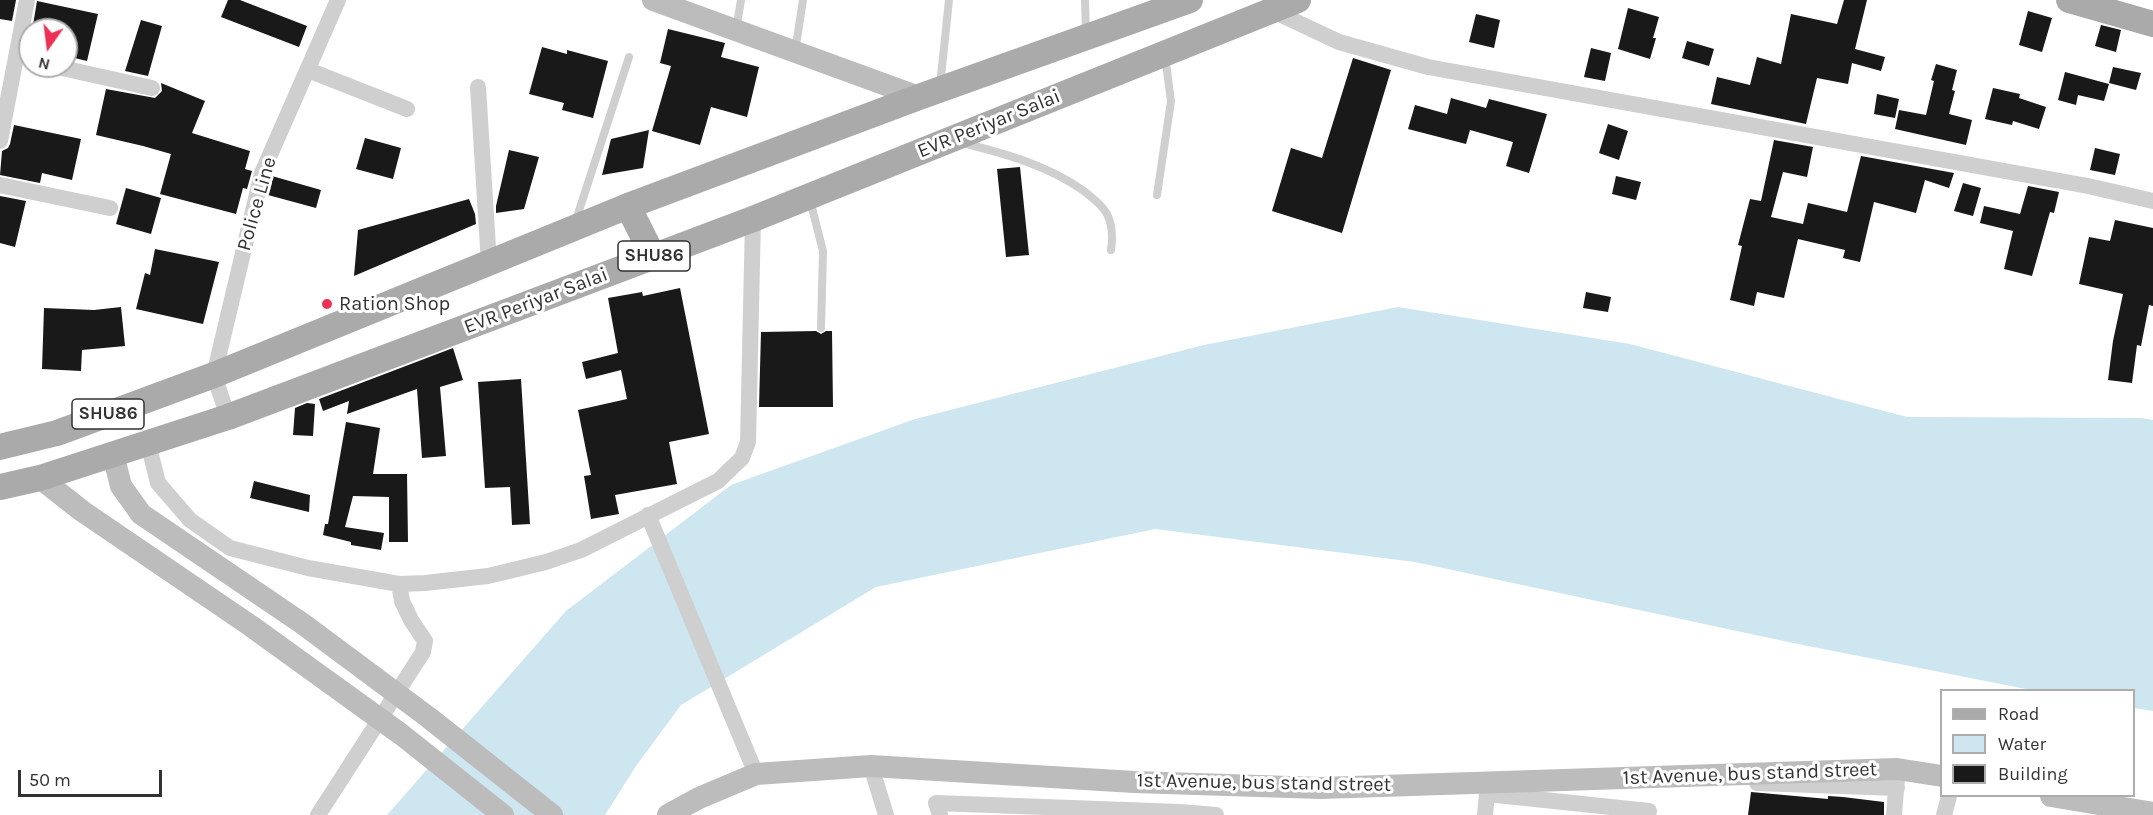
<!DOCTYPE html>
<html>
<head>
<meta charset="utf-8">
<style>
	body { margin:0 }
	#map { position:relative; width:2153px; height:815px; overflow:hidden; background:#fff; font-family:Karla,sans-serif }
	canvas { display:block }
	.legend { position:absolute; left:1940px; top:689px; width:195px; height:108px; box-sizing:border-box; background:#fff; border:2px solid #adadad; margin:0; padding:8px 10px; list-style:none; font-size:18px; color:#323232 }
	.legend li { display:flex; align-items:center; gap:12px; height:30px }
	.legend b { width:30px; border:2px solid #adadad }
	.north { position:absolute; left:18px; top:18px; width:60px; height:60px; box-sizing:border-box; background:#fff; border:2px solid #adadad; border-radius:50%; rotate:194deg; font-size:16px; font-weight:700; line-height:24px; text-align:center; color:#323232 }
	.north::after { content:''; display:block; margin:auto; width:21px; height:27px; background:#ec3155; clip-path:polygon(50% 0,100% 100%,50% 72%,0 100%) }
	.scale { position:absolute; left:18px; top:770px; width:144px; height:27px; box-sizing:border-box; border:3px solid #323232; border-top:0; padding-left:8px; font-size:18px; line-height:21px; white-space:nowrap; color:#323232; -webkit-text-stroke:4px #fff; paint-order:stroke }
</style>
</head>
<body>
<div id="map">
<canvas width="2153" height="815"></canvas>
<ul class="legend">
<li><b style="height:8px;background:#aaa"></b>Road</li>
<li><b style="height:16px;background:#cde6ef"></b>Water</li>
<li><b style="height:16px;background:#191919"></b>Building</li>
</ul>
<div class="north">N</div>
<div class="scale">50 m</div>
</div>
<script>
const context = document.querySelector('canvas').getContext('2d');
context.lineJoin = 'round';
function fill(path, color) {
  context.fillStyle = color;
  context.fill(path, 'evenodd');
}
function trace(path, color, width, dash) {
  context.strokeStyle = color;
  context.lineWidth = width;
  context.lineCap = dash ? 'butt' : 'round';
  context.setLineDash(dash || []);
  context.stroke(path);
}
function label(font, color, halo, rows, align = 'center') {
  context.font = font + ' Karla,sans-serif';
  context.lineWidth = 6;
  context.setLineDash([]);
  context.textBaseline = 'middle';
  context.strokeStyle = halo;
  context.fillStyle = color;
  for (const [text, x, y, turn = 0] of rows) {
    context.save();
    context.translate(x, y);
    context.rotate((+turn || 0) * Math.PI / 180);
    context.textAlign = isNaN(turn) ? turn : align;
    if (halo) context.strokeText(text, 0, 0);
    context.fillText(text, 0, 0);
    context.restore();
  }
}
fill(new Path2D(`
	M1398,307L1630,344L1907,417L2142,418L2153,420V711L2134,708V690H2031L1793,643L1415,562L1155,529L876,587L681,705L636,766L605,815H387L566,611L731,485L915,419L1204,345Z`), '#cde6ef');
fill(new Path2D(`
	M0,0H16L12,21L0,19Z
	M228,0H240L307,26L299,47L221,17Z
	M1844,0H1867L1855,49L1885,57L1881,71L1852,63L1848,84L1817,78L1806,124L1711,104L1717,77L1750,85L1757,57L1781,64L1791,14L1837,24Z
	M37,1L98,14L87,61L66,56V30H55L33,25Z
	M1628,8L1659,17L1653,38H1656L1650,59L1618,49Z
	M2028,11L2052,18L2042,52L2019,45Z
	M1476,14L1500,20L1494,48L1469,42Z
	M141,20L162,26L148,76L125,71Z
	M2101,25L2121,30L2116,52L2095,46Z
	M668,29L725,43L721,57L759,67L747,117L711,107L700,145L652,131L671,66L660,63Z
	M1687,41L1714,49L1709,66L1682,58Z
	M542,47L567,54V50L608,61L593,118L562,110L564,103L529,94Z
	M1591,48L1611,53L1605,81L1584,77Z
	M1353,58L1391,70L1342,233L1272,211L1291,148L1322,158Z
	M1936,64L1957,70L1952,90L1955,91L1949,114L1972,120L1966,145L1895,129L1899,110L1926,115L1934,81L1931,80Z
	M2113,67L2141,73L2136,90L2109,83Z
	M2065,72L2109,84L2104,101L2078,95L2076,105L2058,100Z
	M161,83L205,101L192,133L250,151L245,169L252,171L247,189L243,188L236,214L160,194L171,154L143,146L96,135L106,89L155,98L162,91Z
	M1993,88L2020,94L2019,98L2046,107L2039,129L2013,121L2012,125L1985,119Z
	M1877,94L1899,99L1895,118L1874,114Z
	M1451,98L1486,108L1489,99L1547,114L1529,173L1506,166L1513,142L1470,130L1466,144L1408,129L1415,105L1447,114Z
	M1608,124L1628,131L1619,160L1599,153Z
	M14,125L81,139L72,180L42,173L40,183L0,175L2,151L8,148L10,144Z
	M649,130L643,168L602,175L611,139Z
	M365,138L401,148L393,179L356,169Z
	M1774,140L1813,147L1807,177L1783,172L1771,217L1803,224L1808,203L1847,212L1861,156L1954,173L1949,188L1925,180L1916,213L1874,202L1860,262L1843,258L1845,250L1798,239L1784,298L1757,292L1754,306L1730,300L1742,246L1738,245L1750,199L1761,201Z
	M2095,148L2120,154L2115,175L2090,170Z
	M509,150L539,157L524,209L496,213V206Z
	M1020,167L1029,255L1006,257L997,169Z
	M272,176L321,190L316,208L268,195Z
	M1616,176L1641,182L1636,200L1612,194Z
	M1963,183L1981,188L1973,216L1954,211Z
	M2028,186L2059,192L2054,213L2050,212L2032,276L2004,269L2013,231L1980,223L1984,206L2020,214Z
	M126,188L161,198L151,234L116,224Z
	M0,196L26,201L15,247L0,243Z
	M469,199L475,214L476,224L354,276L358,230Z
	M2115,220L2153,228V306L2149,305L2141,346L2137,345L2132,383L2108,380L2113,341L2123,294L2079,284L2089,237L2110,241Z
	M155,249L219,262L203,324L136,309L145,273L150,275Z
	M680,288L709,434L669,442L677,484L615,495L619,514L591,519L584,476L591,475L578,410L627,399L621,370L586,379L582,362L618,353L608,298L642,292L643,296Z
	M1586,292L1611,297L1608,312L1583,308Z
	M121,307L125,346L82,350L81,371L42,369L44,308L94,310Z
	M816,331L821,334L826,331H832L833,407H759L761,332Z
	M453,348L463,380L440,387L446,456L422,458L417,389L347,414L349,401L323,411L319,399Z
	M521,379L530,524L512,525L510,487L485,488L478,382Z
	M307,403L315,404L313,436L293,435L295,408Z
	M346,422L380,428L373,474H407L408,542H389V497L353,496L345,527L384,533L381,550L351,545V542L323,535L325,524H328Z
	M254,481L310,495L309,512L250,498Z
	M1751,792L1828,799V796L1843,797L1884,802V815H1748Z`), '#191919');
trace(new Path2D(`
	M1085,0L1086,34
	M736,30L741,0
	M795,52L803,0
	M940,86L949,0
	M963,143C1006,154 1047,165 1084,191C1092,198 1102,204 1107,214C1113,226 1113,237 1111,250
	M1157,195L1171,101L1165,56
	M810,200L823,251L821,328
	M575,223L629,57`), '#cfcfcf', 8);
trace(new Path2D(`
	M1273,11L1339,42L1428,67L2088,186L2153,201
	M53,66L152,88
	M308,70L407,109
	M478,87L489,264
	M0,141L27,0
	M0,185L110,208
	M228,417L214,375L262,173L338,0
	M148,443L158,483L190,520L230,548L308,568L399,584L425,583L488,576L546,562L581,550L718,481L742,458L748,442L753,219
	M648,515L756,774
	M871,766L886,815
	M1757,783L1897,788
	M1487,794L1649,811
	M318,815L423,652L425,641L411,620L402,601L399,584
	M940,815L936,803L1180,812L1216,815
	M1485,815L1488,783
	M1894,815L1897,777
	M1944,815L1949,796`), '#cfcfcf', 16);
trace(new Path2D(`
	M653,0L919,97
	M113,454L121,486L141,514L303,624L428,717L552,815
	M40,478L82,511L251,626L402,735L503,815
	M2051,796L2153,813
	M668,815L699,798L756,774L871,766L1134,782L1321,788L1897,769L1942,776`), '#bcbcbc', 22);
trace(new Path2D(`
	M2069,0L2153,24
	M628,206L653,256
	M0,447L57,433L214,375L628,206L919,97L1190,0
	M0,487L40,478L228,417L753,219L1298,0`), '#aaa', 26);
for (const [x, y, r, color] of [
	[327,304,6,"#ec3155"]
]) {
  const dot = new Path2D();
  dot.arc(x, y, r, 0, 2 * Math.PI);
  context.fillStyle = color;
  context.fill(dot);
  trace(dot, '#fff', 2);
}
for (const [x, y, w] of [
	[654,256,72],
	[108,414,72]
]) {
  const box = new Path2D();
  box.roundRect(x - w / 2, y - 15, w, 30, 4.5);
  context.fillStyle = '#fff';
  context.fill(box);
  trace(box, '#323232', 1.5);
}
label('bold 18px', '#323232', null, [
	["SHU86",654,256],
	["SHU86",108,414]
]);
label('20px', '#323232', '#fff', [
	["EVR Periyar Salai",989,124,-22],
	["Police Line",257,204,-74],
	["EVR Periyar Salai",536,301,-21],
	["1st Avenue, bus stand street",1750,774,-2],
	["1st Avenue, bus stand street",1264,783,1]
]);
label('20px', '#323232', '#fff', [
	["Ration Shop",339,304]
], 'left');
</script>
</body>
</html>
